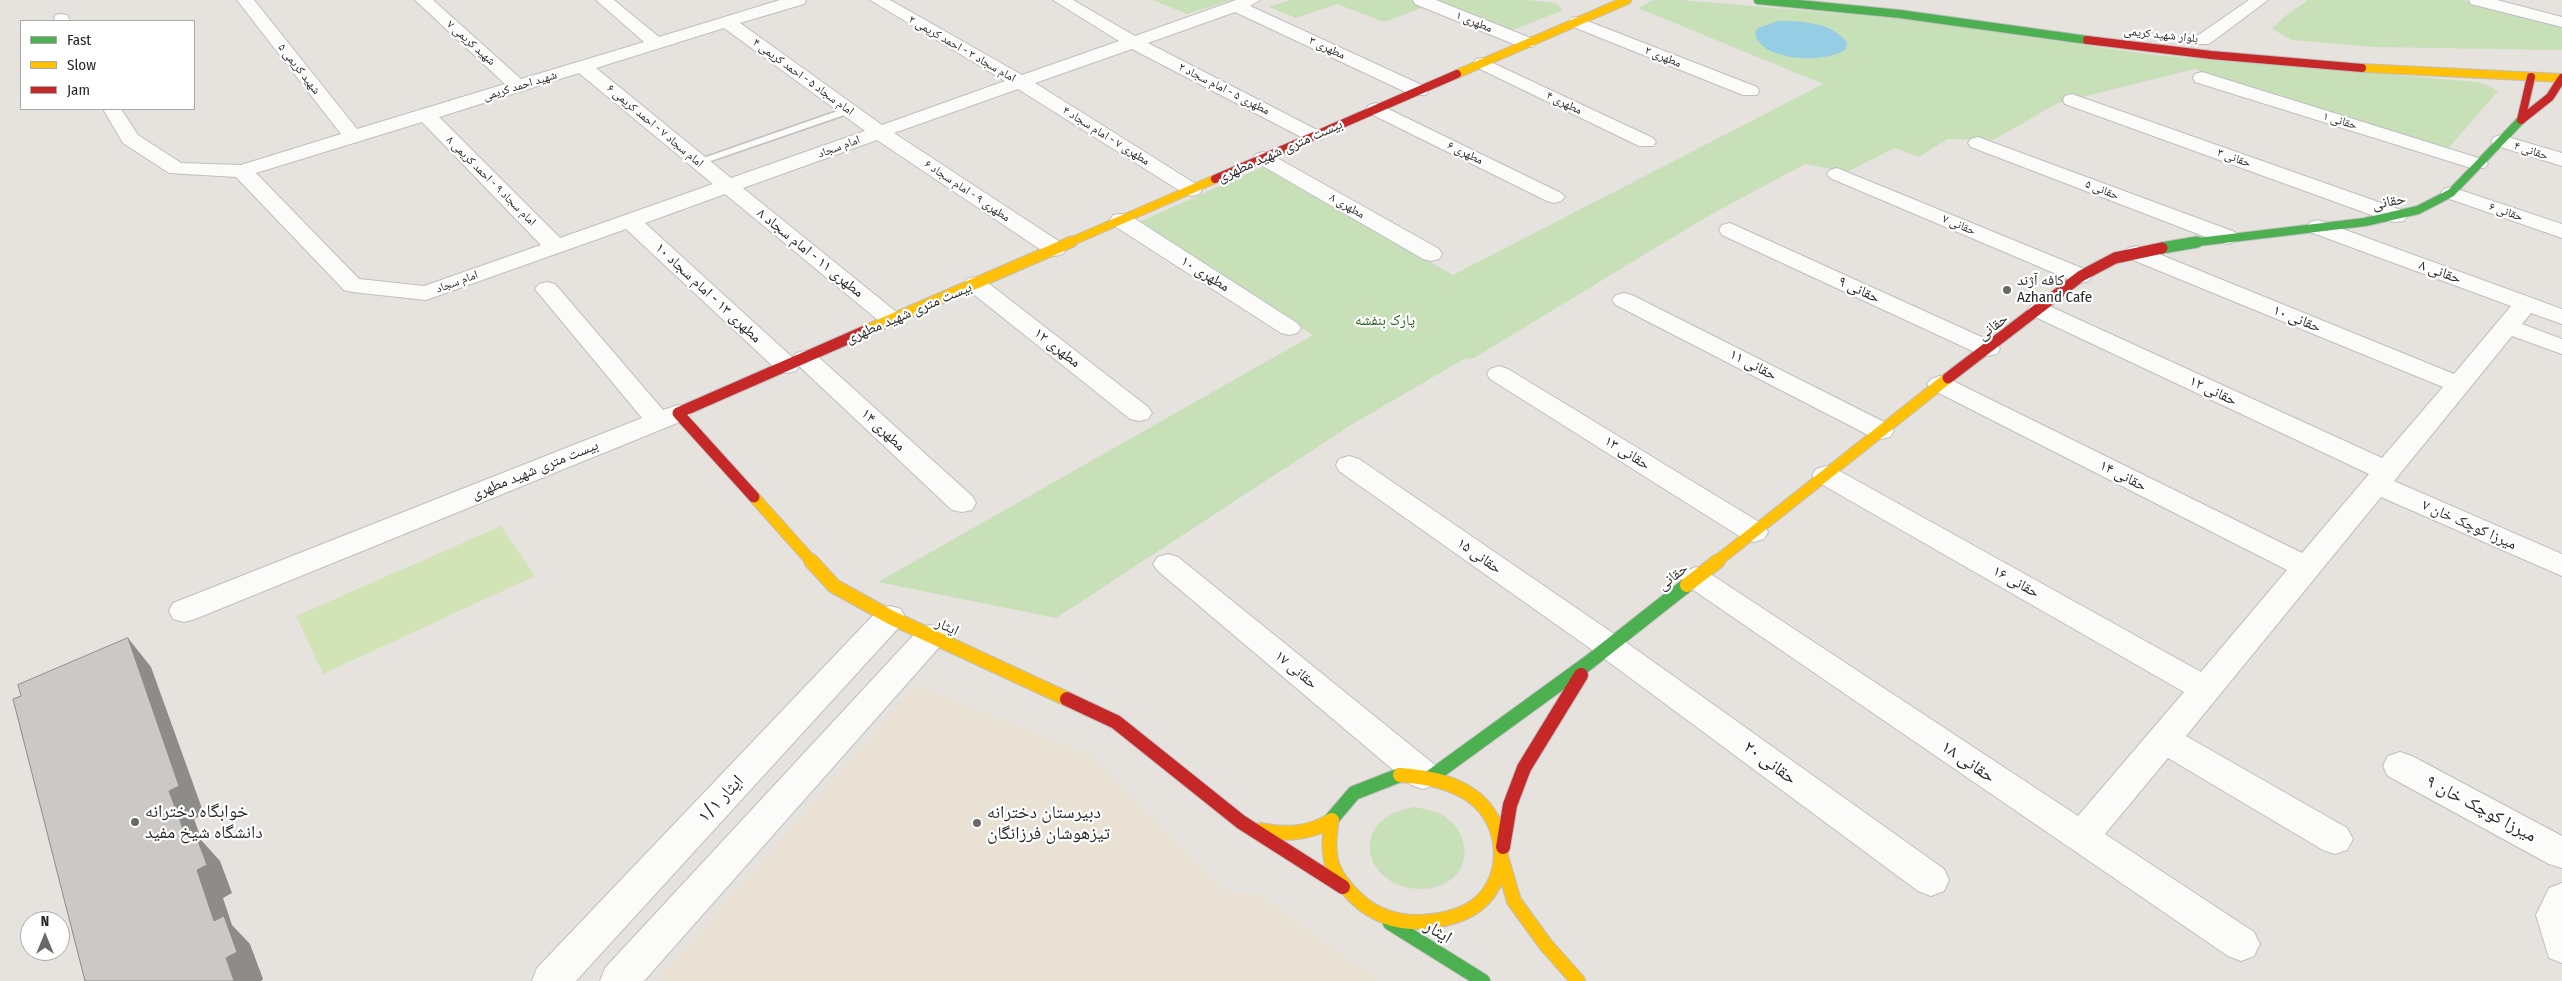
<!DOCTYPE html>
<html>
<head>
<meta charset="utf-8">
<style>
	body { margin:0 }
	#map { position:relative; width:2562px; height:981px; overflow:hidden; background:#e6e2de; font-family:"Fira Sans Condensed",sans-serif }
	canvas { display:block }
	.legend { position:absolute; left:20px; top:20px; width:175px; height:90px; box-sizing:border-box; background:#fff; border:1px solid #a9a9a9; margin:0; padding:6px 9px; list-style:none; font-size:15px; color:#282828 }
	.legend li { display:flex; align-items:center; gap:10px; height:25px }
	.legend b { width:25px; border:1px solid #a9a9a9 }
	.north { position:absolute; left:20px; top:911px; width:50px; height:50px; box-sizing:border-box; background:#fff; border:1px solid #a9a9a9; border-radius:50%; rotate:0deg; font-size:14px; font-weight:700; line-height:20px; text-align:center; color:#282828 }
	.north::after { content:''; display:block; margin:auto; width:18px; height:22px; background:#6a6968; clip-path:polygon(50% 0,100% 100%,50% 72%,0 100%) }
</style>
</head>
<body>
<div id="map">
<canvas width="2562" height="981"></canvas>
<ul class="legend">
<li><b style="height:6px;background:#4caf50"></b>Fast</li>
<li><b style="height:6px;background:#ffc107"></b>Slow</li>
<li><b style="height:6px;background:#c62828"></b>Jam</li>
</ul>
<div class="north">N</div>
</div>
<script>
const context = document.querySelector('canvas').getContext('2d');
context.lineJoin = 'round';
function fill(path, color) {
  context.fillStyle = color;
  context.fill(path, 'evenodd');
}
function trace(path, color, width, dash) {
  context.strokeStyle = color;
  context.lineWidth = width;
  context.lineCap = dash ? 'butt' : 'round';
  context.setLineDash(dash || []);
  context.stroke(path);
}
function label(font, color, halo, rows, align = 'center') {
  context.font = font + ' "Fira Sans Condensed","Noto Naskh Arabic",sans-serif';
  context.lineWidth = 4.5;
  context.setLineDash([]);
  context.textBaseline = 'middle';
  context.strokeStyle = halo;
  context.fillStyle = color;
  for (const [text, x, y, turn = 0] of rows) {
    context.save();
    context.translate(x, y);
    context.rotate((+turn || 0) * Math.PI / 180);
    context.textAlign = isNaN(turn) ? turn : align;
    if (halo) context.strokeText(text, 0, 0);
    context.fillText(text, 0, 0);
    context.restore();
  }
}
fill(new Path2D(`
	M917,685L1092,755L1226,891L1260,895L1380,981H657Z`), '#e9e1d3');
fill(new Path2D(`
	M1153,0H1232L1187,14Z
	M1290,0H1527L1556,3L1563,10L1501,35L1427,6L1384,22L1337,4L1296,18L1269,7Z
	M1653,0H1681L1905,19L2153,55L2479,82L2498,91L2447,150L2195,69L2058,103L1993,140L1947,139L1919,157L1895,148L1847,172L1805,164L1708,216L1474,358L1464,359L1351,425L1056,618L878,582L1313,335L1137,223L1262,167L1453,275L1823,84L1638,8Z
	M2308,0H2464L2562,25V50L2372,47L2292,40L2272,29L2284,17Z
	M1415,807C1424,809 1435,810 1444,816C1464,828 1472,856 1456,875C1448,884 1434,889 1422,889C1362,889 1346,817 1415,807Z`), '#c8e0b8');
fill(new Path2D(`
	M501,526L535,576L323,674L296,616Z`), '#d2e4b6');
fill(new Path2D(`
	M1778,21C1801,21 1833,22 1847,43L1846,49C1828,64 1759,62 1755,33L1758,28Z`), '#95cee4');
const lane = new Path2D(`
	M849,107L854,110L853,112L702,164L698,165L692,162Z`);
const street = new Path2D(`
	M237,0H254L357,129L505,84L415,0H433L521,79L644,42L596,0H614L659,37L780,0H806L804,4L740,23L882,125L1005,81L870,0H890L1022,75L1119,41L1053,0H1073L1135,36L1236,0H1260L1250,6L1426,87L1428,91L1426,95H1412L1235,12L1148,43L1321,132L1324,136L1321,140H1307L1132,49L1035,83L1199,186L1202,190L1199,194L1192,196L1185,194L1018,89L894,133L1063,244L1066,249L1063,254L1055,256L1047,254L877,140L743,188L900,315L904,320L900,325L892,327L884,325L725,194L645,223L793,358L796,353L805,351L814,353L972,496L976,503L972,510L962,512L952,510L799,366L796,371L787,373L778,371L626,229L426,300L352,292L344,290L236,177L169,173L123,143L103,109H121L138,135L181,163L241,165L341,134ZM724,28L865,131L731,178L596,68ZM579,73L713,184L560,238L439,117ZM422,122L541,245L424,286L359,279L256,173Z
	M1413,0H1436L1533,39L1536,43L1533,47H1521L1415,4Z
	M2249,0H2268L2209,44H2197L2194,40L2197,36Z
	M2469,0H2497L2562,17V27L2471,4Z
	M61,14L67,15L70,21H54L55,15Z
	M1577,17L1757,87L1759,91L1757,95H1743L1571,26L1568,22L1571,18Z
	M1482,58L1653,138L1656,142L1653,146H1639L1476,67L1473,63L1476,59Z
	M2202,72L2485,160L2488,164L2485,168H2471L2195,82L2193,78L2195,74Z
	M2072,94L2404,211L2407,216L2404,221L2396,222L2388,221L2065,104L2063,100L2065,96Z
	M1376,103L1561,193L1565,197L1561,201L1554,203L1547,201L1369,113L1366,109L1369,105Z
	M2501,135L2562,153V166L2494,145L2491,141L2494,137Z
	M1978,137L2235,232L2238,237L2235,242L2227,244L2219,242L1971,147L1968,143L1971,139Z
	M1263,152L1270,154L1439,249L1442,254L1439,259L1431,261L1423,259L1256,162L1253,158L1256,154Z
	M1837,168L2089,271L2092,276L2089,281L2081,283L2073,281L1830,178L1827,174L1830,170Z
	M2451,187L2562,224V238L2444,197L2441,193L2444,189Z
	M1121,214L1129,215L1297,323L1301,328L1297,333L1289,335L1281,333L1113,225L1110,220L1113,215Z
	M2318,220L2562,309V324L2531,313L2522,324L2562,339V354L2512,336L2394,481L2562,554V576L2381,497L2186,736L2347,828L2353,839L2347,850L2335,854L2323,850L2168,758L2105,834L2254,932L2260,944L2254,956L2241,961L2228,956L1686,585L1681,578L1686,571L1696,567L1706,571L2078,816L2184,692L1816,481L1812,475L1816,469L1826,466L1836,469L2201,672L2287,570L1931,389L1927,384L1931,379L1940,376L1949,379L2302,553L2369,474L2031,315L2027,310L2031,305L2039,303L2047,305L2382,458L2443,387L2128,258L2125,253L2128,248L2136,246L2144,248L2454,374L2511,306L2310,232L2307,227L2310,222Z
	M1730,223L1997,344L2000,349L1997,354L1988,356L1979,354L1722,235L1719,230L1722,225Z
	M975,277L983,279L1148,407L1152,413L1148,419L1139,421L1130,419L967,289L964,284L967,279Z
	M547,282L555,284L663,410L678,405L687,407L691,413L687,419L195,619L184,622L173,619L169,611L173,603L642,418L535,289L539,284Z
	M1624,293L1632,295L1890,425L1894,431L1890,437L1881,439L1872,437L1616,305L1612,300L1616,295Z
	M1499,366L1508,369L1764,525L1768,532L1764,539L1754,542L1744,539L1490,379L1487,374L1490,369Z
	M1349,456L1359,459L1620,638L1944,869L1949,880L1944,891L1931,896L1918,891L1598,654L1339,471L1336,465L1339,459Z
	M1168,554L1178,557L1435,765L1440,775L1435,785L1423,789L1411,785L1158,571L1153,564L1158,557Z
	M890,606L901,609L905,617L901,625L576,981H532L537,968L879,609Z
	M931,625L942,628L946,636L942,644L644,981H600L605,968L920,628Z
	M2400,752L2412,756L2562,836V868L2549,864L2388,776L2383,766L2388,756Z
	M2562,883V963L2549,958L2536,915L2549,888Z`);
const fastFar2 = new Path2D(`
	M1758,0L1900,14L2087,40
	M2190,243L2365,222L2418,210L2451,193L2521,120`);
const fastFar1 = new Path2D(`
	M2162,248L2197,242`);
const fast = new Path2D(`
	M1431,777L1588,663L1687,585
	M1331,825V820L1354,793L1400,775
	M1390,923L1483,981`);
const slowFar2 = new Path2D(`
	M2362,68L2562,78
	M1457,74L1627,0
	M1068,243L1215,179`);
const slowFar1 = new Path2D(`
	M863,332L1071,242
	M754,497L812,562
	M1716,562L1948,378`);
const slow = new Path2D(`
	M811,561L834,586L890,617L1067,699
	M1687,585L1718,561
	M1331,825C1326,860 1332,875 1357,899C1374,915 1397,923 1420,922C1440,921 1461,917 1477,905C1512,877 1507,821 1472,796C1451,781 1425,777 1400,775
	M1261,830C1287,835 1309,834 1332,820
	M1502,860L1514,901L1546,945L1578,981`);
const jamFar2 = new Path2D(`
	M2087,40L2211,55L2362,68
	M2531,77L2521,120L2550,97L2562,78
	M1215,179L1457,74`);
const jamFar1 = new Path2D(`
	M1948,378L2081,276L2115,258L2162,248
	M754,497L678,413L863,332`);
const jam = new Path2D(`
	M1067,699L1116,722L1241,822L1343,887
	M1503,847L1510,805L1524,768L1581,675`);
trace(lane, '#c0bebf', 3);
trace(street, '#c0bebf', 2);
trace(fastFar2, '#c0bebf', 10);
trace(fastFar1, '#c0bebf', 13);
trace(fast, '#c0bebf', 16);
trace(slowFar2, '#c0bebf', 10);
trace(slowFar1, '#c0bebf', 13);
trace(slow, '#c0bebf', 16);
trace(jamFar2, '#c0bebf', 10);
trace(jamFar1, '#c0bebf', 13);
trace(jam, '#c0bebf', 16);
fill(lane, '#fbfbfa');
fill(street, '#fbfbfa');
trace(fastFar2, '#4caf50', 8);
trace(fastFar1, '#4caf50', 11);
trace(fast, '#4caf50', 14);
trace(slowFar2, '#ffc107', 8);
trace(slowFar1, '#ffc107', 11);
trace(slow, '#ffc107', 14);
trace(jamFar2, '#c62828', 8);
trace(jamFar1, '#c62828', 11);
trace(jam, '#c62828', 14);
fill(new Path2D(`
	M128,638L151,667L204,814L194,819L202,841L220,861L232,893L223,898L232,925L250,944L263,979L261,981H234L169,791Z`), '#8e8c8a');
const building = new Path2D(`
	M128,638L179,786L169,791L186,837L195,833L207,865L197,870L214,921L224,916L237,952L226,958L234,981H85L13,699L21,696L18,685Z`);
fill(building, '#cbc8c5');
trace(building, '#8e8c8a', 1);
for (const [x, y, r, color] of [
	[2007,290,5,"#6a6968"],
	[135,822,5,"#6a6968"],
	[977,823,5,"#6a6968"]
]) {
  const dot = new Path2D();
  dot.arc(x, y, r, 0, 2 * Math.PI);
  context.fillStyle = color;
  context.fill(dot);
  trace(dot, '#fff', 2);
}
label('12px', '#282828', '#fff', [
	["مطهری ۱",1474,22,22],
	["بلوار شهید کریمی",2161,35,6],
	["شهید کریمی ۷",471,43,42],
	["مطهری ۳",1327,48,25],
	["امام سجاد ۳ - احمد کریمی ۲",962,49,30],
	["مطهری ۲",1663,57,22],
	["شهید کریمی ۵",299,69,52],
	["امام سجاد ۵ - احمد کریمی ۴",803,77,36],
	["شهید احمد کریمی",520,86,-17],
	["مطهری ۵ - امام سجاد ۲",1224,89,27],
	["مطهری ۴",1564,103,26],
	["حقانی ۱",2340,121,17],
	["امام سجاد ۷ - احمد کریمی ۶",655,126,40],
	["مطهری ۷ - امام سجاد ۴",1106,136,32],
	["امام سجاد",839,147,-20],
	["حقانی ۴",2531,151,18],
	["مطهری ۶",1465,153,26],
	["حقانی ۳",2234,158,20],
	["امام سجاد ۹ - احمد کریمی ۸",491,181,45],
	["حقانی ۵",2102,190,21],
	["مطهری ۹ - امام سجاد ۶",967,191,34],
	["مطهری ۸",1347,206,30],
	["حقانی ۶",2506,212,19],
	["حقانی ۷",1959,225,23],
	["امام سجاد",457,282,-20]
]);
label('15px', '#282828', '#fff', [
	["بیست متری شهید مطهری",1280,151,-24],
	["حقانی",2389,202,-11],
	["مطهری ۱۱ - امام سجاد ۸",810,253,39],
	["حقانی ۸",2440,272,20],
	["مطهری ۱۰",1205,274,32],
	["حقانی ۹",1859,290,25],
	["مطهری ۱۳ - امام سجاد ۱۰",708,293,43],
	["بیست متری شهید مطهری",909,313,-23],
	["حقانی ۱۰",2297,319,22],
	["حقانی",1993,327,-37],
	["مطهری ۱۲",1057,348,38],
	["حقانی ۱۱",1753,365,27],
	["حقانی ۱۲",2213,391,25],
	["مطهری ۱۴",883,430,43],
	["حقانی ۱۳",1627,453,32],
	["بیست متری شهید مطهری",535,470,-22],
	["حقانی ۱۴",2123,476,27],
	["میرزا کوچک خان ۷",2469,525,24],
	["حقانی ۱۵",1479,556,35],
	["حقانی",1673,577,-38],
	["حقانی ۱۶",2016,582,29],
	["ایثار",947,627,25],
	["حقانی ۱۷",1296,670,40]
]);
label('15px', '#282828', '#fff', [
	["کافه آژند",2017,281],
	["Azhand Cafe",2017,298]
], 'left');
label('15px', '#2a5f1d', '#fff', [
	["پارک بنفشه",1385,321]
]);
label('18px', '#282828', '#fff', [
	["حقانی ۱۸",1968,762,34],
	["حقانی ۲۰",1770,763,36],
	["ایثار ۱/۱",721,799,-47],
	["میرزا کوچک خان ۹",2481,809,28],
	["ایثار",1438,932,32]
]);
label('18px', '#282828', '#fff', [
	["خوابگاه دخترانه",145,812],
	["دانشگاه شیخ مفید",145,833],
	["دبیرستان دخترانه",987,813],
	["تیزهوشان فرزانگان",987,834]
], 'left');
</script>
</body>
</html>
